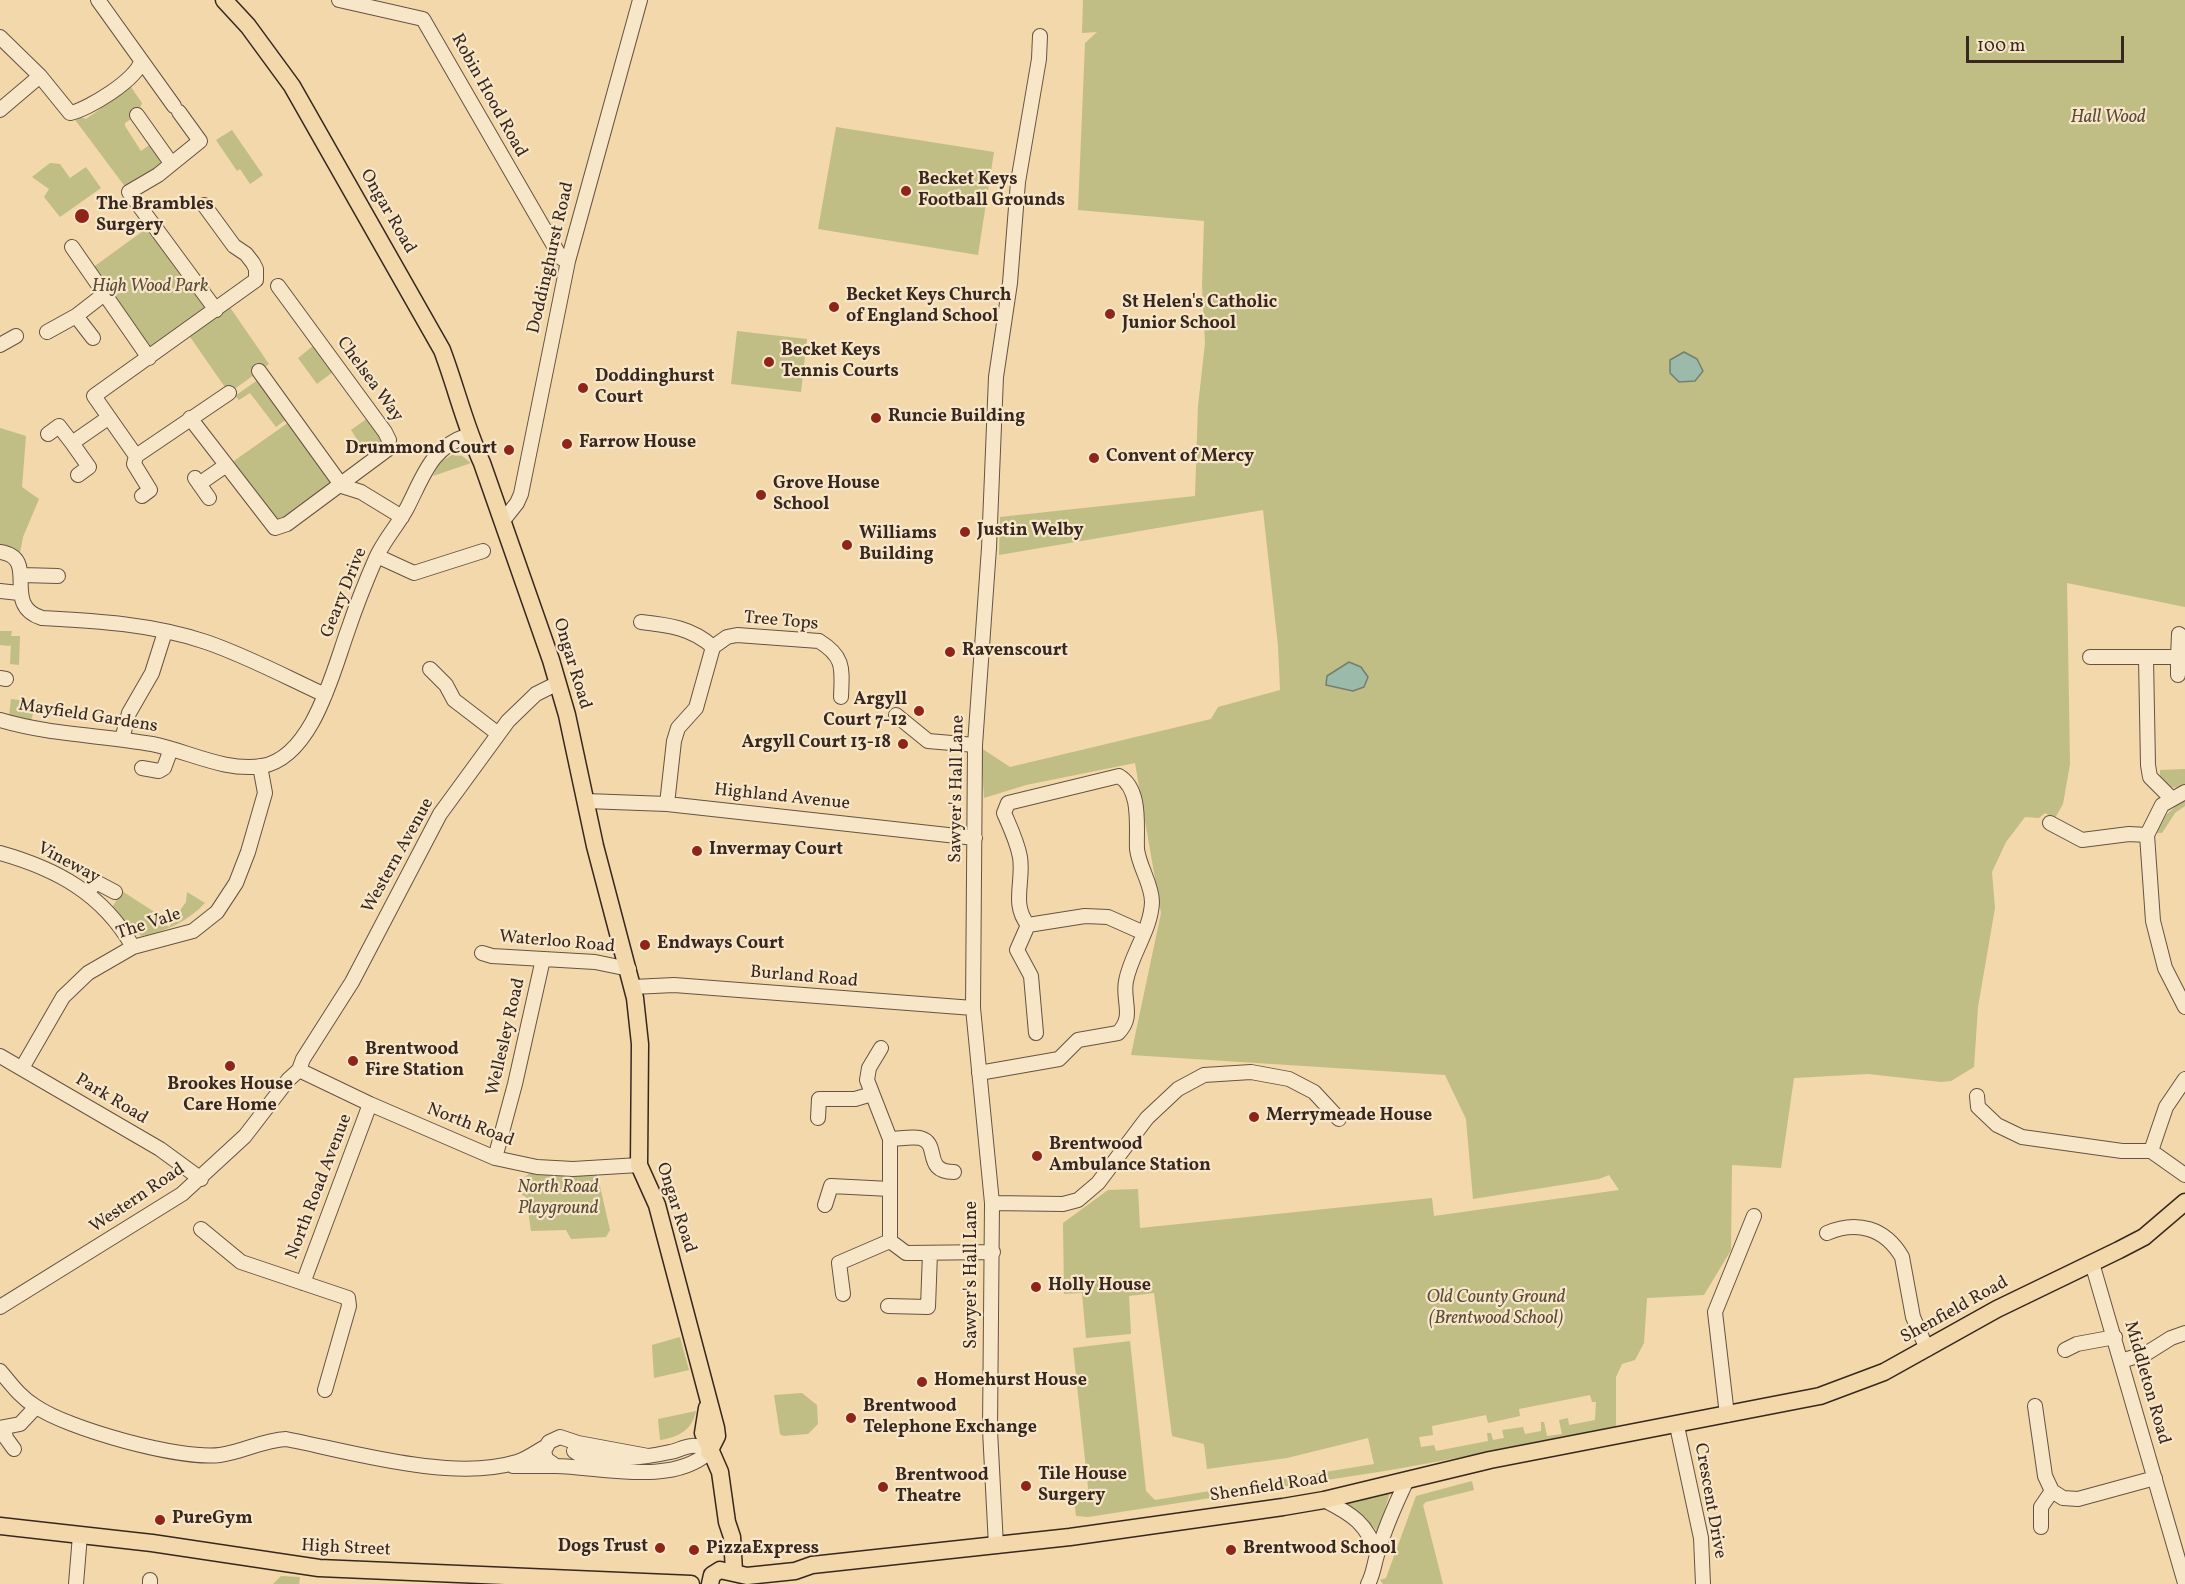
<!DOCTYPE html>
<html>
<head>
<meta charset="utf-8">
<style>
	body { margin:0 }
	#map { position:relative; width:2185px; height:1584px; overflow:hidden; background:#f2d8aa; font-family:Vollkorn,serif }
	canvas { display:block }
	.scale { position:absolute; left:1966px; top:36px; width:158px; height:27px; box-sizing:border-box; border:3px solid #38271f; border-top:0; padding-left:8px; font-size:18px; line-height:21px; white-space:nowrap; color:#38271f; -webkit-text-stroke:4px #f7e6c8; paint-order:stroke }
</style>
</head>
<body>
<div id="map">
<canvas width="2185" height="1584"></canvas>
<div class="scale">100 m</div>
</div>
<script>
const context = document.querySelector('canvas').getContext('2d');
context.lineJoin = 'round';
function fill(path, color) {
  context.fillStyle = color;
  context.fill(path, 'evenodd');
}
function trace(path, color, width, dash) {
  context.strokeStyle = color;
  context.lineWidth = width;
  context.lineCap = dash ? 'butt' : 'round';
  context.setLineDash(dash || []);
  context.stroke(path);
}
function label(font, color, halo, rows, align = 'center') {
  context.font = font + ' Vollkorn,serif';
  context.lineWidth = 4.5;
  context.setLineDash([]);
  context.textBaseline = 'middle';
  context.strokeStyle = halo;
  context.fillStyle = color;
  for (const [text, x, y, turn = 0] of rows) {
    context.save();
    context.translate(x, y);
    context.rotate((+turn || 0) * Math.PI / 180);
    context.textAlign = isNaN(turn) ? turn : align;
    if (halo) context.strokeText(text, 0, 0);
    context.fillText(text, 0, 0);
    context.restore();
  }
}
fill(new Path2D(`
	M1083,0H2185V607L2067,583L2070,764L2063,804L2055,818L2045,813L2039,818L2025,817L2006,842L1992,872L1995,908L1978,1007L1974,1067L1951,1081L1941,1082L1868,1074L1794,1078L1781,1168L1732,1165L1731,1250L1704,1295L1647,1298L1644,1343L1635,1360L1622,1364L1616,1377V1429L1391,1470L1088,1517L1076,1516L1074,1499L1089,1497L1073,1348L1130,1341L1146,1491L1155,1500L1374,1464L1368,1438L1287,1458L1207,1469L1204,1444L1172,1436L1154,1293L1129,1296L1131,1334L1086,1338L1082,1293L1064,1294L1063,1223L1108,1190L1138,1189L1140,1228L1432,1198L1434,1216L1619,1190L1609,1175L1599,1179L1473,1199L1466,1119L1445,1075L1131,1055L1161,913L1135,763L1026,785L984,798L981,748L1010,767L1211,719L1218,707L1280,690L1278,646L1263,510L999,555L1000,517L1195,496L1198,406L1205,343L1202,285L1204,221L1078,210L1085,43L1097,32L1082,33ZM1590,1395L1592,1402H1596L1595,1420L1569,1425L1568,1418L1559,1420L1562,1434L1547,1436L1544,1422H1541V1431L1525,1434L1523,1427L1502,1430L1504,1438L1493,1440L1491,1433H1487L1488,1441L1436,1451L1434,1445L1421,1447L1419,1437L1433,1435L1432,1426L1486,1415L1488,1423L1520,1416L1519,1409Z
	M131,87L142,103L137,115L125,123V126L141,151L152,143L171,163L129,192L70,113L86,119Z
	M836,127L994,152L978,255L818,229Z
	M232,130L263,175L250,184L240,169L237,171L216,140Z
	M50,163L60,164L70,178L86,167L101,188L60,217L44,197L49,189L32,177Z
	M154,223L216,310L227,303L269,364L229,393L186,331L149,358L88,271Z
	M737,331L807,339L801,392L731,384Z
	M313,346L333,372L317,384L298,358Z
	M259,379L291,416L276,427L250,393L239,400L235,396Z
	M369,417L386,443L370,459L351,430Z
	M292,420L333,483L286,520L274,522L231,463Z
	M0,428L26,436L22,487L39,499L23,537L20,553L0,549Z
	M452,455L462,456L471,463L433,476L439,463Z
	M0,631H12L11,636H20L19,665L10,664L11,643L10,646L0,645Z
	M11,699L36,702L31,721L9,716Z
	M2185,769V786L2169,788L2160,778V770Z
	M2185,798V806L2175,813L2162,833H2156L2166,815Z
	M122,891L159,915L157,918L169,927L186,902L187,892L205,903C188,921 167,931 142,936L131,929L113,906Z
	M596,1169L610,1230L606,1237L571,1239L566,1230L531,1231L526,1197L519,1193L525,1177L531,1172Z
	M680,1337L689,1370L654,1378L652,1345Z
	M802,1393L817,1405L818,1424L808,1434L783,1436L780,1434L774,1395Z
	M696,1411C692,1430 679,1437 660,1440L658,1419Z
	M1472,1481L1474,1490L1426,1502L1423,1505L1443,1584H1383L1380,1580L1386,1578L1416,1496Z
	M1391,1489L1378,1532L1363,1516L1343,1502Z
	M281,1576L300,1577L299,1584H273Z`), '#c0bd85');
const water = new Path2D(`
	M1684,352L1697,359L1703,371L1695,381L1679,382L1670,373V360Z
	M1349,662L1361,667L1368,677L1364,687L1353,691L1326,685L1327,676Z`);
fill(water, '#9bbaa9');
trace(water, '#737f72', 1.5);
const minor = new Path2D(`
	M98,0L174,106
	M339,0L423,19L561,258L568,261
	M0,37L40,76L70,113C87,110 138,79 141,61
	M0,110L40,76
	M179,112L200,141L158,175L129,192L216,310
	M137,115L171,163
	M204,205L234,246L246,254L253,263L256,269V280L94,396L136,456L229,393
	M72,247L149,358
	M76,316L93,338
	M47,332L76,316L103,295
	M0,345L16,336
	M259,371L342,486
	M190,418L275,528L287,524L388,449L389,440L385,432L278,286
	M48,434L59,426L72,443
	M136,456L134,464L150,490L142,496
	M78,475L89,467L72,443L108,418
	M195,478L209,498
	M199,484L225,466
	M342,486L361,492L402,517
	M502,522L517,503L521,494L568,261L640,0
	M0,552C41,558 0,605 42,618C98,621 153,624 206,642C247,656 286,677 325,695
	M377,556L414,573L483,551
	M22,575L58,576
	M0,591L19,593
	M641,622C669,625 692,628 713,647L696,708L678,728L674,741L667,804
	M713,647L727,637L737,635L819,641C845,657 842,669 841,697
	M2090,657H2178L2179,634
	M2178,657V675
	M2146,658L2148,765L2150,777L2172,799
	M430,669L446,685L454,700L497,733
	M0,678L6,679
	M896,715L928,741L975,745
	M0,720C50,735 101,735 152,744C188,751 225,772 262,766C313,757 333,671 348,630C356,606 366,581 376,558C384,540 398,525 407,508C424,475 431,447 469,435
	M122,739L129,713L152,673L165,632
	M142,768L159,771L164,768L171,749
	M2185,792L2162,805L2147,835L2153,921L2165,968L2185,1007
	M586,801L667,804L975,838
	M2050,823L2082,840L2129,834L2147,835
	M0,853C57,869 103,894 133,947
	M87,893L96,882L115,892
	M1028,925L1085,916L1108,917L1144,933
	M482,953L492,956L595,962L629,969
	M633,987L674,985L973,1008
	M881,1048L869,1068L867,1080L890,1139V1241L906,1253L993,1252
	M0,1056L160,1149L201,1179
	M22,1068L63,997L88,973L133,947L193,931L217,912L236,883L248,852L265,793L260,766
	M299,1070L370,1104L495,1158L537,1167L573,1169L639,1165
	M979,1073L1059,1059L1078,1040L1118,1033C1135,1016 1122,1001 1126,981C1131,954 1151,930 1152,902C1152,884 1139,867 1137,849C1136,827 1142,790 1119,776L1008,803L1004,813C1010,827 1017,841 1020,857C1024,882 1011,904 1028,925L1017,950L1031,976L1036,1033
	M1977,1096L1978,1107L1997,1125L2022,1137L2122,1151H2151L2185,1175
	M818,1118L819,1099H855L872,1094
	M890,1139C899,1139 911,1136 920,1138C941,1143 922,1172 954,1172
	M2151,1151L2166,1107L2185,1079
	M495,1158L515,1084L543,959
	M992,1203L1063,1204L1078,1200L1098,1183L1147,1118L1178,1089L1204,1075L1251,1072L1289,1079L1314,1092L1339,1119
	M825,1205L831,1186L890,1189
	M201,1229L241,1262L348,1298L349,1306L325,1390
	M1827,1233C1857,1220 1885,1228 1902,1257L1913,1317L1927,1349
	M2092,1263L2185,1583
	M303,1283L370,1104
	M843,1294L839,1263L890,1241
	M888,1306L928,1307L930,1253
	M0,1307L182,1194L245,1136L288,1080L299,1070L303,1059L352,982L440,814L508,721L536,694L558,683
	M2065,1350L2077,1344L2115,1337
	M2121,1361L2147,1353L2171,1338L2185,1333
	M0,1371C11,1384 20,1397 35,1406C68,1429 180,1460 220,1455C243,1452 263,1440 286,1439C352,1452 452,1482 517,1462C527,1459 536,1452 545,1447
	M2035,1406L2045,1476L2052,1491L2063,1498L2078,1499L2155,1478
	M1727,1415L1715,1312L1754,1216
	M1677,1426L1701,1538L1703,1584
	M0,1428L20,1424L36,1407
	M4,1429L6,1438L14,1449
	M574,1451C591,1465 648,1457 670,1452C677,1451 685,1446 692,1446C698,1445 704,1449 709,1452C672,1486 601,1467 556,1466L546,1459L544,1451L549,1442L560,1437L578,1443L648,1456
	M513,1466H556
	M1324,1500C1352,1514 1368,1524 1377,1555
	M2041,1527V1507L2052,1491
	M996,1546L990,1430L992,1203L973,1008L975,745L989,548L996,377L1010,283L1018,182L1039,59L1040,36
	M76,1584L80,1535
	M150,1584V1580
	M1368,1584C1374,1573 1374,1563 1378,1552C1385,1527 1396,1503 1407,1480`);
const major = new Path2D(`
	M224,0L248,26L292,86L442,350C456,387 465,426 482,463L551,660L567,715L595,846L635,998L640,1044L639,1165L657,1205L716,1428L717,1436L709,1452
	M707,1408L703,1433L720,1472L727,1522L732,1537L734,1571
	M0,1526L152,1543L319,1568L691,1584
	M710,1584L712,1575L720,1570L747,1576L795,1571L812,1565L1070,1537L1283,1507L1324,1500L1490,1460L1820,1396L1884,1372L1997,1309L2119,1250L2144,1237L2185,1202`);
trace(minor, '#665342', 16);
trace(major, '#38271f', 19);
trace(minor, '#f7e6c8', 14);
trace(major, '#f2d8aa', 16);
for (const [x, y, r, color] of [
	[906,191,6,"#8f2418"],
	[82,216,8,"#8f2418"],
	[834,307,6,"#8f2418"],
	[1110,314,6,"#8f2418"],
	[769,362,6,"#8f2418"],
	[583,388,6,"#8f2418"],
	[876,418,6,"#8f2418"],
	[567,444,6,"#8f2418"],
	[509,450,6,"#8f2418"],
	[1094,458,6,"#8f2418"],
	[761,495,6,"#8f2418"],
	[965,532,6,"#8f2418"],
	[847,545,6,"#8f2418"],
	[950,652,6,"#8f2418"],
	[919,711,6,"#8f2418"],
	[903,744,6,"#8f2418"],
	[697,851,6,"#8f2418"],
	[645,945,6,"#8f2418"],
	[353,1061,6,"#8f2418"],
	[230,1066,6,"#8f2418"],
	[1254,1117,6,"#8f2418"],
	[1037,1156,6,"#8f2418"],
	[1036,1287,6,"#8f2418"],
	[922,1382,6,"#8f2418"],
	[851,1418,6,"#8f2418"],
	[1026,1486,6,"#8f2418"],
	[883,1487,6,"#8f2418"],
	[160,1520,6,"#8f2418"],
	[660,1548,6,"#8f2418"],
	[694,1550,6,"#8f2418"],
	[1231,1550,6,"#8f2418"]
]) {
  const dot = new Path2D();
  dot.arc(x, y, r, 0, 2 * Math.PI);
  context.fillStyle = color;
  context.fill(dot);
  trace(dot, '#f7e6c8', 2);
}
label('18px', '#38271f', '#f7e6c8', [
	["Robin Hood Road",488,96,61],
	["Ongar Road",387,212,60],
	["Doddinghurst Road",552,258,-77],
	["Chelsea Way",369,380,54],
	["Geary Drive",345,593,-68],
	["Tree Tops",781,622,5],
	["Ongar Road",571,664,73],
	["Mayfield Gardens",88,717,9],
	["Sawyer's Hall Lane",958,789,-89],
	["Highland Avenue",782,798,6],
	["Western Avenue",399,856,-61],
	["Vineway",68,864,28],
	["The Vale",149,925,-18],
	["Waterloo Road",557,943,5],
	["Burland Road",804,978,5],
	["Wellesley Road",507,1037,-77],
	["Park Road",111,1100,31],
	["North Road",470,1126,21],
	["North Road Avenue",320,1187,-69],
	["Western Road",138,1199,-34],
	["Ongar Road",675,1208,72],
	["Sawyer's Hall Lane",973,1275,-90],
	["Shenfield Road",1955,1311,-29],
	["Middleton Road",2146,1383,74],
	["Shenfield Road",1269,1488,-9],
	["Crescent Drive",1709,1501,80],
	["High Street",346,1549,3]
]);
label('italic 18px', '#5a4c38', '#f7e6c8', [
	["Hall Wood",2108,119],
	["High Wood Park",150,288],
	["North Road",558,1189],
	["Playground",558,1210],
	["Old County Ground",1496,1299],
	["(Brentwood School)",1496,1320]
]);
label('bold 18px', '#38271f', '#f7e6c8', [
	["Becket Keys",918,181],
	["Football Grounds",918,202],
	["The Brambles",96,206],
	["Surgery",96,227],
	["Becket Keys Church",846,297],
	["of England School",846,318],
	["St Helen's Catholic",1122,304],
	["Junior School",1122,325],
	["Becket Keys",781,352],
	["Tennis Courts",781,373],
	["Doddinghurst",595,378],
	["Court",595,399],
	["Runcie Building",888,418],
	["Farrow House",579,444],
	["Drummond Court",497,450,"right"],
	["Convent of Mercy",1106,458],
	["Grove House",773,485],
	["School",773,506],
	["Justin Welby",977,532],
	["Williams",859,535],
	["Building",859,556],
	["Ravenscourt",962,652],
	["Argyll",907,701,"right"],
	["Court 7-12",907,722,"right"],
	["Argyll Court 13-18",891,744,"right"],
	["Invermay Court",709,851],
	["Endways Court",657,945],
	["Brentwood",365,1051],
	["Fire Station",365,1072],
	["Brookes House",230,1086,"center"],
	["Care Home",230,1107,"center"],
	["Merrymeade House",1266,1117],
	["Brentwood",1049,1146],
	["Ambulance Station",1049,1167],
	["Holly House",1048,1287],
	["Homehurst House",934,1382],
	["Brentwood",863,1408],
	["Telephone Exchange",863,1429],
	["Tile House",1038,1476],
	["Surgery",1038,1497],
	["Brentwood",895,1477],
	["Theatre",895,1498],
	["PureGym",172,1520],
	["Dogs Trust",648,1548,"right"],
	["PizzaExpress",706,1550],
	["Brentwood School",1243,1550]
], 'left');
</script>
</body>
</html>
